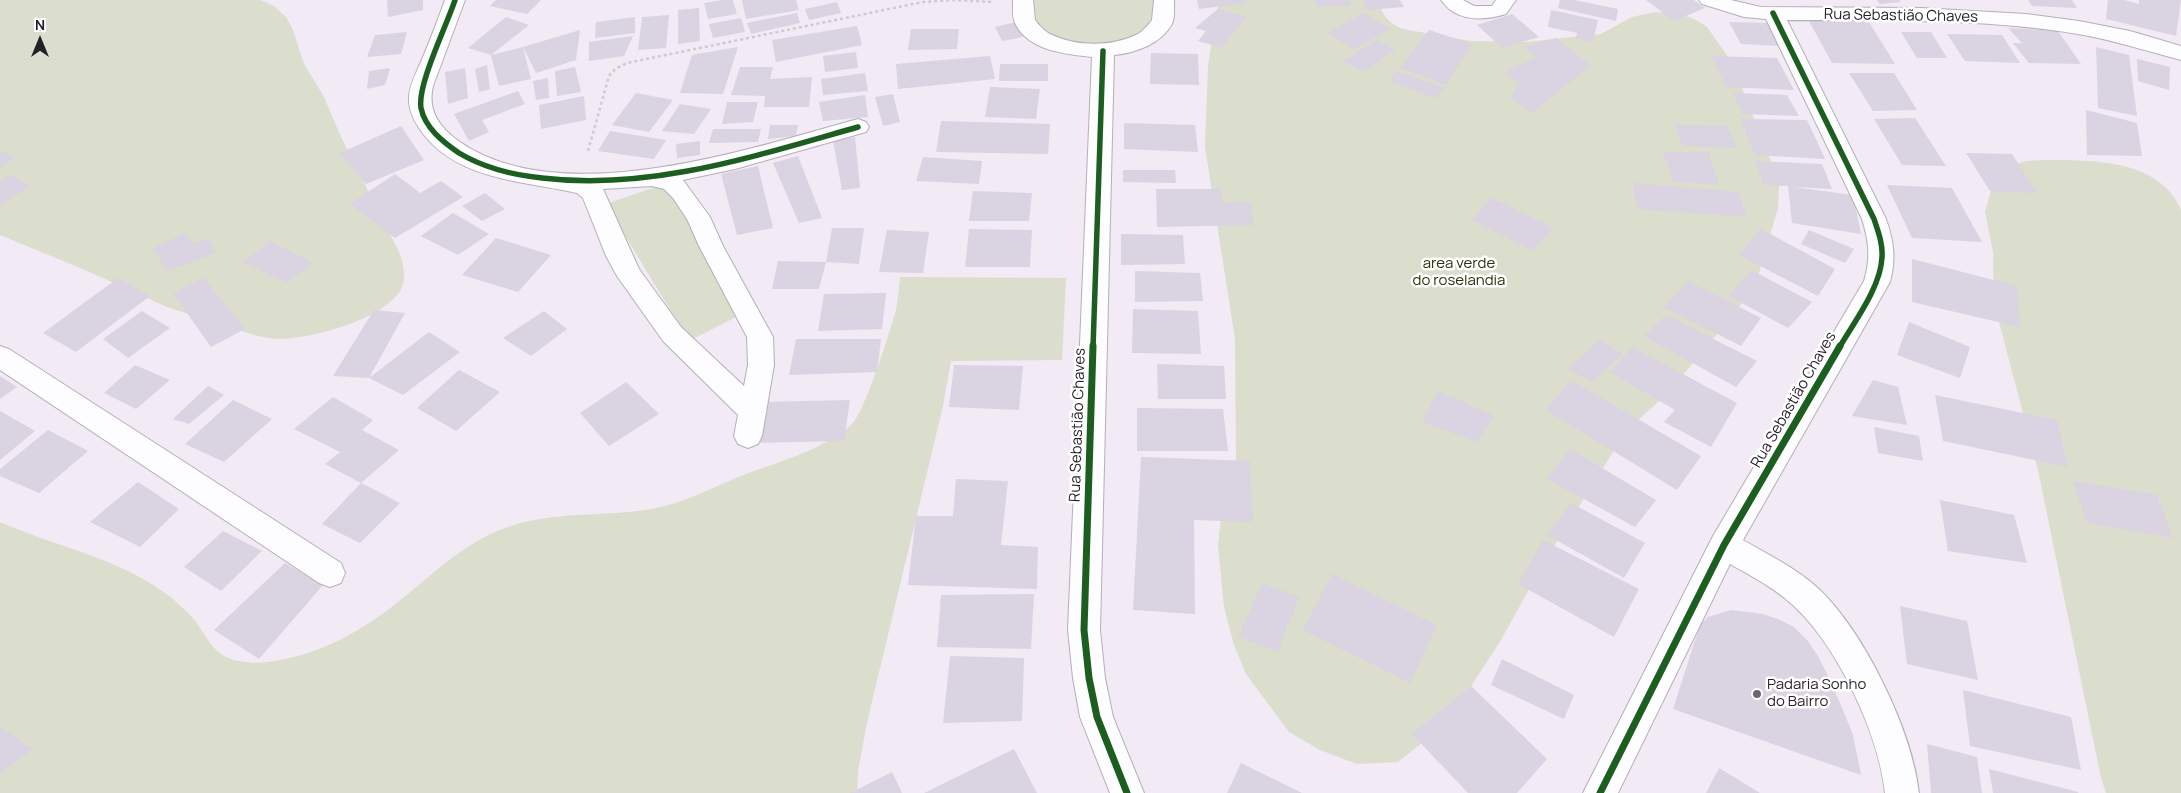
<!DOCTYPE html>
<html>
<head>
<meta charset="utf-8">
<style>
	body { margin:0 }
	#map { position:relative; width:2181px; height:793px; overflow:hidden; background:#f2eaf5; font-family:Manrope,sans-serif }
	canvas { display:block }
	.north { position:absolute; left:15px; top:15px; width:50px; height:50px; -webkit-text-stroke:4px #fff; paint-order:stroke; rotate:0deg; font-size:14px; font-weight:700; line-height:20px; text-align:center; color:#251f27 }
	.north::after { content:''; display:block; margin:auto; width:18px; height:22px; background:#251f27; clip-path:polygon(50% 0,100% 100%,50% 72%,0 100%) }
</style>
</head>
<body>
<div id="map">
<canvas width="2181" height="793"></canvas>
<div class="north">N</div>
</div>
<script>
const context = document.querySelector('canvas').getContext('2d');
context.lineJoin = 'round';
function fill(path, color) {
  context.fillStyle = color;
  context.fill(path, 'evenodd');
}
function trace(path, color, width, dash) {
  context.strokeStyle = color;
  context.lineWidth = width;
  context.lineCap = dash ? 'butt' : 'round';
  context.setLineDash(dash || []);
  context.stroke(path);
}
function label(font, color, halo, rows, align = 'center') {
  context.font = font + ' Manrope,sans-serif';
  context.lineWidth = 5;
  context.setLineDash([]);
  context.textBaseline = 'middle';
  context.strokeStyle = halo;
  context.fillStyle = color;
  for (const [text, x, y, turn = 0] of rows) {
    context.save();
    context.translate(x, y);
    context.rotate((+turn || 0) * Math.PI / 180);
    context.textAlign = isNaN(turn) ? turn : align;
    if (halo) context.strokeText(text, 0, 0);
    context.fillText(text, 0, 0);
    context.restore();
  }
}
fill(new Path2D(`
	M0,0H261L274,6L286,17L293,30L304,64L323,95L342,139L400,254C404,267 407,279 400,291C382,320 312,338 281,339C272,339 263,337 254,335L167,307L85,270L0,235Z
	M1030,0H1156L1158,6L1150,28L1121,44L1070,45L1036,27Z
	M1219,0H1378C1383,16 1388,23 1403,29L1470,41L1525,42L1601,34L1632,17L1655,12L1681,14L1696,20L1707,27L1731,61L1773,166L1779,185L1778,208L1759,273L1748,295L1732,316L1667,394L1638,420L1615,449L1543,564L1501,640L1447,723L1398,762L1357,764L1320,750L1289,732L1246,674L1234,645L1224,607L1218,545L1221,519L1230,487L1236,458L1235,339L1205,147L1208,65Z
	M2045,160C2092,160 2160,159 2181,210V793H2106L2101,778L2038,470L1994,303L1993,252L1985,212L1994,180L2011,166L2026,161Z
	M667,183L744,313L689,341L606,204Z
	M900,277L1066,278L1062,360L951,361L943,406L868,718L858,771L857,793H0V522C58,548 122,558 173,599C178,604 184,609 189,614C209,635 210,659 246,662C261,664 276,661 290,658C325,650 356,633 385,612C425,583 460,543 508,527C554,511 605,517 652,509C684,503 711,488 741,476C777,462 822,451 852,424C865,412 890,331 896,310C898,299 899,288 900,277Z`), '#dbddcd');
fill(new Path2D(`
	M387,0H423V10L388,17Z
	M496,0H541L527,14L490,6Z
	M722,0H733L737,14L708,19L704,3Z
	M742,0H796L799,10L746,19Z
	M1197,0H1246L1247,3L1199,9Z
	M1315,0H1349L1351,6L1317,7Z
	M1363,0H1400L1404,7L1367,10Z
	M1560,0H1574L1618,9L1616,21L1558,8Z
	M1646,0H1694L1705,8L1674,21Z
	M1877,0H1899L1901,2L1880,4Z
	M2028,0H2072L2077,8L2032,6Z
	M2108,0H2124L2139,4V0H2181L2176,36L2106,19Z
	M837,2L841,13L809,20L805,9Z
	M699,8L700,41L678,44V10Z
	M1218,9L1246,17L1222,48L1198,41L1206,31L1195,28Z
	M1551,10L1598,20L1593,42L1576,39L1577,33L1548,27Z
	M797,13L800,23L751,34L747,23Z
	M1364,13L1390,29L1354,49L1327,33Z
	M1512,14L1539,37L1502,48L1477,25Z
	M669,15L666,48L638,50L642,17Z
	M506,17L529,25L491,55L468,48Z
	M635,17V33L595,38L596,22Z
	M741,18L745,32L713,38L709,24Z
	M1809,21L1869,22L1895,64L1832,63Z
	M1016,22L1023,37L1002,41L995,27Z
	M1729,22L1768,23L1779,46L1741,44Z
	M857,26L862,45L776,62L772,40Z
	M2008,28L2058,31L2081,64L2029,63L2013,43H2022Z
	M911,29H959L957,49L908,50Z
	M580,30L576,60L536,73L523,47Z
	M1429,30L1472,44L1446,85L1400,68Z
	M407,32L401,54L367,57L375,35Z
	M1901,32H1931L1947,58H1917Z
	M1947,34L2002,35L2020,63L1965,61Z
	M633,36L624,56L589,61V42Z
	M1556,38L1591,65L1532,113L1511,98L1519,84L1505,72L1537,57L1523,47Z
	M1377,40L1395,50L1363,72L1343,61Z
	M523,47L531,79L499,86L491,55Z
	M738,47L723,94L680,93L692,55Z
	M2096,47L2129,55L2137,116L2098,108Z
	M856,52L858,68L825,72L823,56Z
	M1151,53L1198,54L1199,85L1150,84Z
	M990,56L995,79L898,89L896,64Z
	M1711,56L1777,58L1794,90L1726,87Z
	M2137,59L2170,67L2169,90L2138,81Z
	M1000,64H1048V81H999Z
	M487,65L490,89L479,92L475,69Z
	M575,67L581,92L557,96L555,71Z
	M740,67H773L770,79L812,77L809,107H764L765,96L731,95Z
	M390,68L385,85L367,89L369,71Z
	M465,68L468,98L448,104L445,72Z
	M1396,71L1445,88L1435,98L1389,81Z
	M865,73L868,91L823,95L821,79Z
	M1849,73H1894L1917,110L1873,111Z
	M548,78L549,98L536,100L533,81Z
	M990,87L1040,89L1036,119L985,117Z
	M518,91L525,104L482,120L489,132L469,141L454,114Z
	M636,93L673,100L649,132L612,125Z
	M1733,93L1787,95L1799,116L1743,114Z
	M893,94L900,122L883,126L875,97Z
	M865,95L868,117L823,121L819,102Z
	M584,96L586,120L541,129L539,105Z
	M727,102H758L753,122L722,124Z
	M680,104L711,109L694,134L662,131Z
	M2086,110L2137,123L2142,156L2087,155Z
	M1915,118L1946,166L1902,165L1874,119Z
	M1740,119L1807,120L1825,159L1755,155Z
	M941,121L1050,124L1048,154L936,152Z
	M1124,123L1195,125L1198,152L1124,149Z
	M770,125H798L796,136L768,139Z
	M1675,125L1727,126L1737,148L1683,146Z
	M401,126L424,160L366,184L340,153Z
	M713,129H761L758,142L709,143Z
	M610,131L666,140L654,159L598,151Z
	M855,137L860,188L842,190L833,141Z
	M700,141V155L677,158L676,144Z
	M0,151L15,157L0,168Z
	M1663,152H1708L1719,184L1674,182Z
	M1966,153L2012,154L2037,193L1990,191Z
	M798,156L822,218L799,223L773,163Z
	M923,157L982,161L979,184L916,181Z
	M1755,161L1822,164L1832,189L1793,187L1853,195L1861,234L1792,223L1788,186L1764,185Z
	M758,166L773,228L737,235L721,174Z
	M1123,170H1175L1176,183L1123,182Z
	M395,174L420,193L441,181L463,197L395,238L350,204Z
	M10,175L30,186L0,205V181Z
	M1632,183L1739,192L1747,217L1638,209Z
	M1887,185L1952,188L1982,242L1912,238Z
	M1156,189H1221L1223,203L1251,202L1254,225L1157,227Z
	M973,191L1032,193L1029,221H969Z
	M485,193L505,209L482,221L462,206Z
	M1491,198L1554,228L1532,250L1472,220Z
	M453,213L489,234L458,255L421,236Z
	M832,228H864L859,264L826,262Z
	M969,229L1032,230L1030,267H965Z
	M1761,229L1835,269L1818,296L1739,255Z
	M887,230L929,232L923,273L879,272Z
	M1809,230L1854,249L1845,263L1801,244Z
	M185,233L193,243L209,238L216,253L167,271L153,248Z
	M1121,234L1183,235L1185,264L1121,265Z
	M496,238L551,255L518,292L462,275Z
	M270,241L313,263L287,283L243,262Z
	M1912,259L2017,286L2020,327L1912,302Z
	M778,261L826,262L819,289H772Z
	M1751,270L1812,302L1788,328L1729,296Z
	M1135,271L1200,273L1203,301L1135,302Z
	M118,278L150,296L76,352L43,333Z
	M204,278L245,329L211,347L173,293Z
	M1688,281L1761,318L1741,346L1664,307Z
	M886,293L882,329L818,331L824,294Z
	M1133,309L1198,311L1201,354L1132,353Z
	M374,310L405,313L369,378L429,332L460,352L403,395L369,378L333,376Z
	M142,311L170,328L128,358L103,339Z
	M544,311L567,329L531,356L503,338Z
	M1666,315L1757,361L1736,387L1644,336Z
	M1909,322L1970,347L1960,378L1897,355Z
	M796,339H881L877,372L789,375Z
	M1600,340L1622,354L1592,382L1568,369Z
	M1632,347L1737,403L1711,447L1664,422L1675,410L1610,372Z
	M1157,364L1224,366L1226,399H1158Z
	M135,365L170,380L136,409L104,393Z
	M954,365L1023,366L1019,410L949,407Z
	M459,370L500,392L456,431L417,408Z
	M0,376L17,387L0,399Z
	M1571,380L1701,456L1677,490L1546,410Z
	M1873,380L1898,387L1907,425L1852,416Z
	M626,382L659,414L609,446L580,413Z
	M208,386L224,395L189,424L173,419Z
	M1438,391L1495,416L1477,442L1422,422Z
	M1935,395L2057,420L2068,467L1943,441Z
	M333,397L373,420L362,430L399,450L361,483L400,503L360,543L322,524L361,483L325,464L340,452L294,429Z
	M233,400L272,419L224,462L185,444Z
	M850,400L844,441L754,443L761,402Z
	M1137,408L1223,409L1228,451H1137Z
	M0,411L35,431L0,460Z
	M1874,427L1919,436L1923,461L1878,453Z
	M48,430L88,451L39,493L0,476V469Z
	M1570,449L1656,500L1635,527L1547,479Z
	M1141,457L1250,461L1253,522L1194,520L1195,614L1133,610Z
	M956,479L1008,481L1001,545L1038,547L1037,589L908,585L916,516H953Z
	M2073,481L2157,495L2173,538L2087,523Z
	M138,482L179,509L140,547L90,522Z
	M1940,500L2014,515L2027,563L1948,551Z
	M1571,503L1645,543L1624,578L1547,535Z
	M223,531L262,551L221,591L184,567Z
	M1543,540L1639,589L1614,637L1518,584Z
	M285,563L323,585L259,659L214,630Z
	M1332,574L1437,625L1410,683L1303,630Z
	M1262,583L1299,597L1278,652L1239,637Z
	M1034,594L1031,649L937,647L941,595Z
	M1900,606L1967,621L1978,680L1907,664Z
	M1731,610L1763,614L1780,620L1794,627L1807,640L1818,656L1830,680L1843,710L1853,735L1861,775L1673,709L1700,625L1708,617Z
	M950,656L1024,658L1022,721L943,723Z
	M1502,659L1574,695L1564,719L1491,685Z
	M1471,686L1547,759L1517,793H1468L1412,734Z
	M1963,690L2071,717L2081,770L1970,746Z
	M0,726L33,749L0,773Z
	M1927,744L1977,757L1982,793H1931Z
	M1014,749L1037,793H924Z
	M1241,763L1302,793H1227Z
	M1719,768L1760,793H1706Z
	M1989,769L2078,792V793H1993Z
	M892,772L902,793H850Z`), '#dad3e1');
const minor = new Path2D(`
	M445,0H465L433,86C427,111 440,128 460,142C562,212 749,149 858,119L866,122L869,127L866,132L735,169L683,180L710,217L723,246L773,337L774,365L762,436L758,444L748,448L738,444L734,436L738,415L663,341L617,276L606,256L583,198L577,193C523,181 453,180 419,128C413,119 408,108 409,96C410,85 415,75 420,64C429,43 437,22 445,0ZM652,186L664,189L673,198L687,219L699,246L747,337L748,365L744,386L681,327L639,269L603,189Z
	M1013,0H1033L1035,20C1039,25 1044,31 1050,34C1076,47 1112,47 1138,34C1143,31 1148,25 1152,20L1154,0H1174C1174,7 1175,18 1172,24C1161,44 1135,53 1114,55L1100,630L1105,678L1113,717L1144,793H1110L1080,717L1073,678L1068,630L1092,57C1066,54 1028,51 1015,23C1012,17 1013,7 1013,0Z
	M1441,0H1463L1474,6H1492L1496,0H1516L1506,14C1483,21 1456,22 1441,0Z
	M1699,0H1731L1761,7L1921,8L2026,14L2079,21L2130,31L2181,46V60C2147,51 2113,40 2078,34C1982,18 1884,21 1787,20L1886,219C1894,242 1896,259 1890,282L1743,540C1769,555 1798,569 1820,590C1865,634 1912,730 1919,793H1885C1879,735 1839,650 1797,609C1778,590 1753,577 1730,564L1618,793H1583L1713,536L1864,281C1871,258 1869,242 1862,219L1766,19L1744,17L1702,4Z
	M0,346L9,349L341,563L345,573L341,583L330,587L319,583L0,370Z`);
trace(minor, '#b5afb7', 2);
trace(new Path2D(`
	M588,151L609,76L615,69L627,63L923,2L953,0L991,2`), '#cecbcf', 2.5, [3, 3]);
fill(minor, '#fdfcfe');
trace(new Path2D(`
	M455,0C447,25 417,85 421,108C425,128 443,142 459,153C484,168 513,175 542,178C650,191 755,156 858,127
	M1773,13L1874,219C1878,231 1883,244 1882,257C1881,287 1854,322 1839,348
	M1093,348L1103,51`), '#1b5e20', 5.5);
trace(new Path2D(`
	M1093,346L1084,630L1089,678L1097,717L1127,793
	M1600,793L1724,545L1840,346`), '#1b5e20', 7);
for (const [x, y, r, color] of [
	[1757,694,5,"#6d666f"]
]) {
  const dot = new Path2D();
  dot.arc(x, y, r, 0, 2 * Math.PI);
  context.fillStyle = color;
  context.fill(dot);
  trace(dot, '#fff', 2);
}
label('15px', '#251f27', '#fff', [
	["Rua Sebastião Chaves",1901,16,1],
	["Rua Sebastião Chaves",1794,400,-60],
	["Rua Sebastião Chaves",1078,425,-88]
]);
label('15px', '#2c330b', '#fff', [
	["area verde",1459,264],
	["do roselandia",1459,281]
]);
label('15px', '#251f27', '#fff', [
	["Padaria Sonho",1767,685],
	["do Bairro",1767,702]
], 'left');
</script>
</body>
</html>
